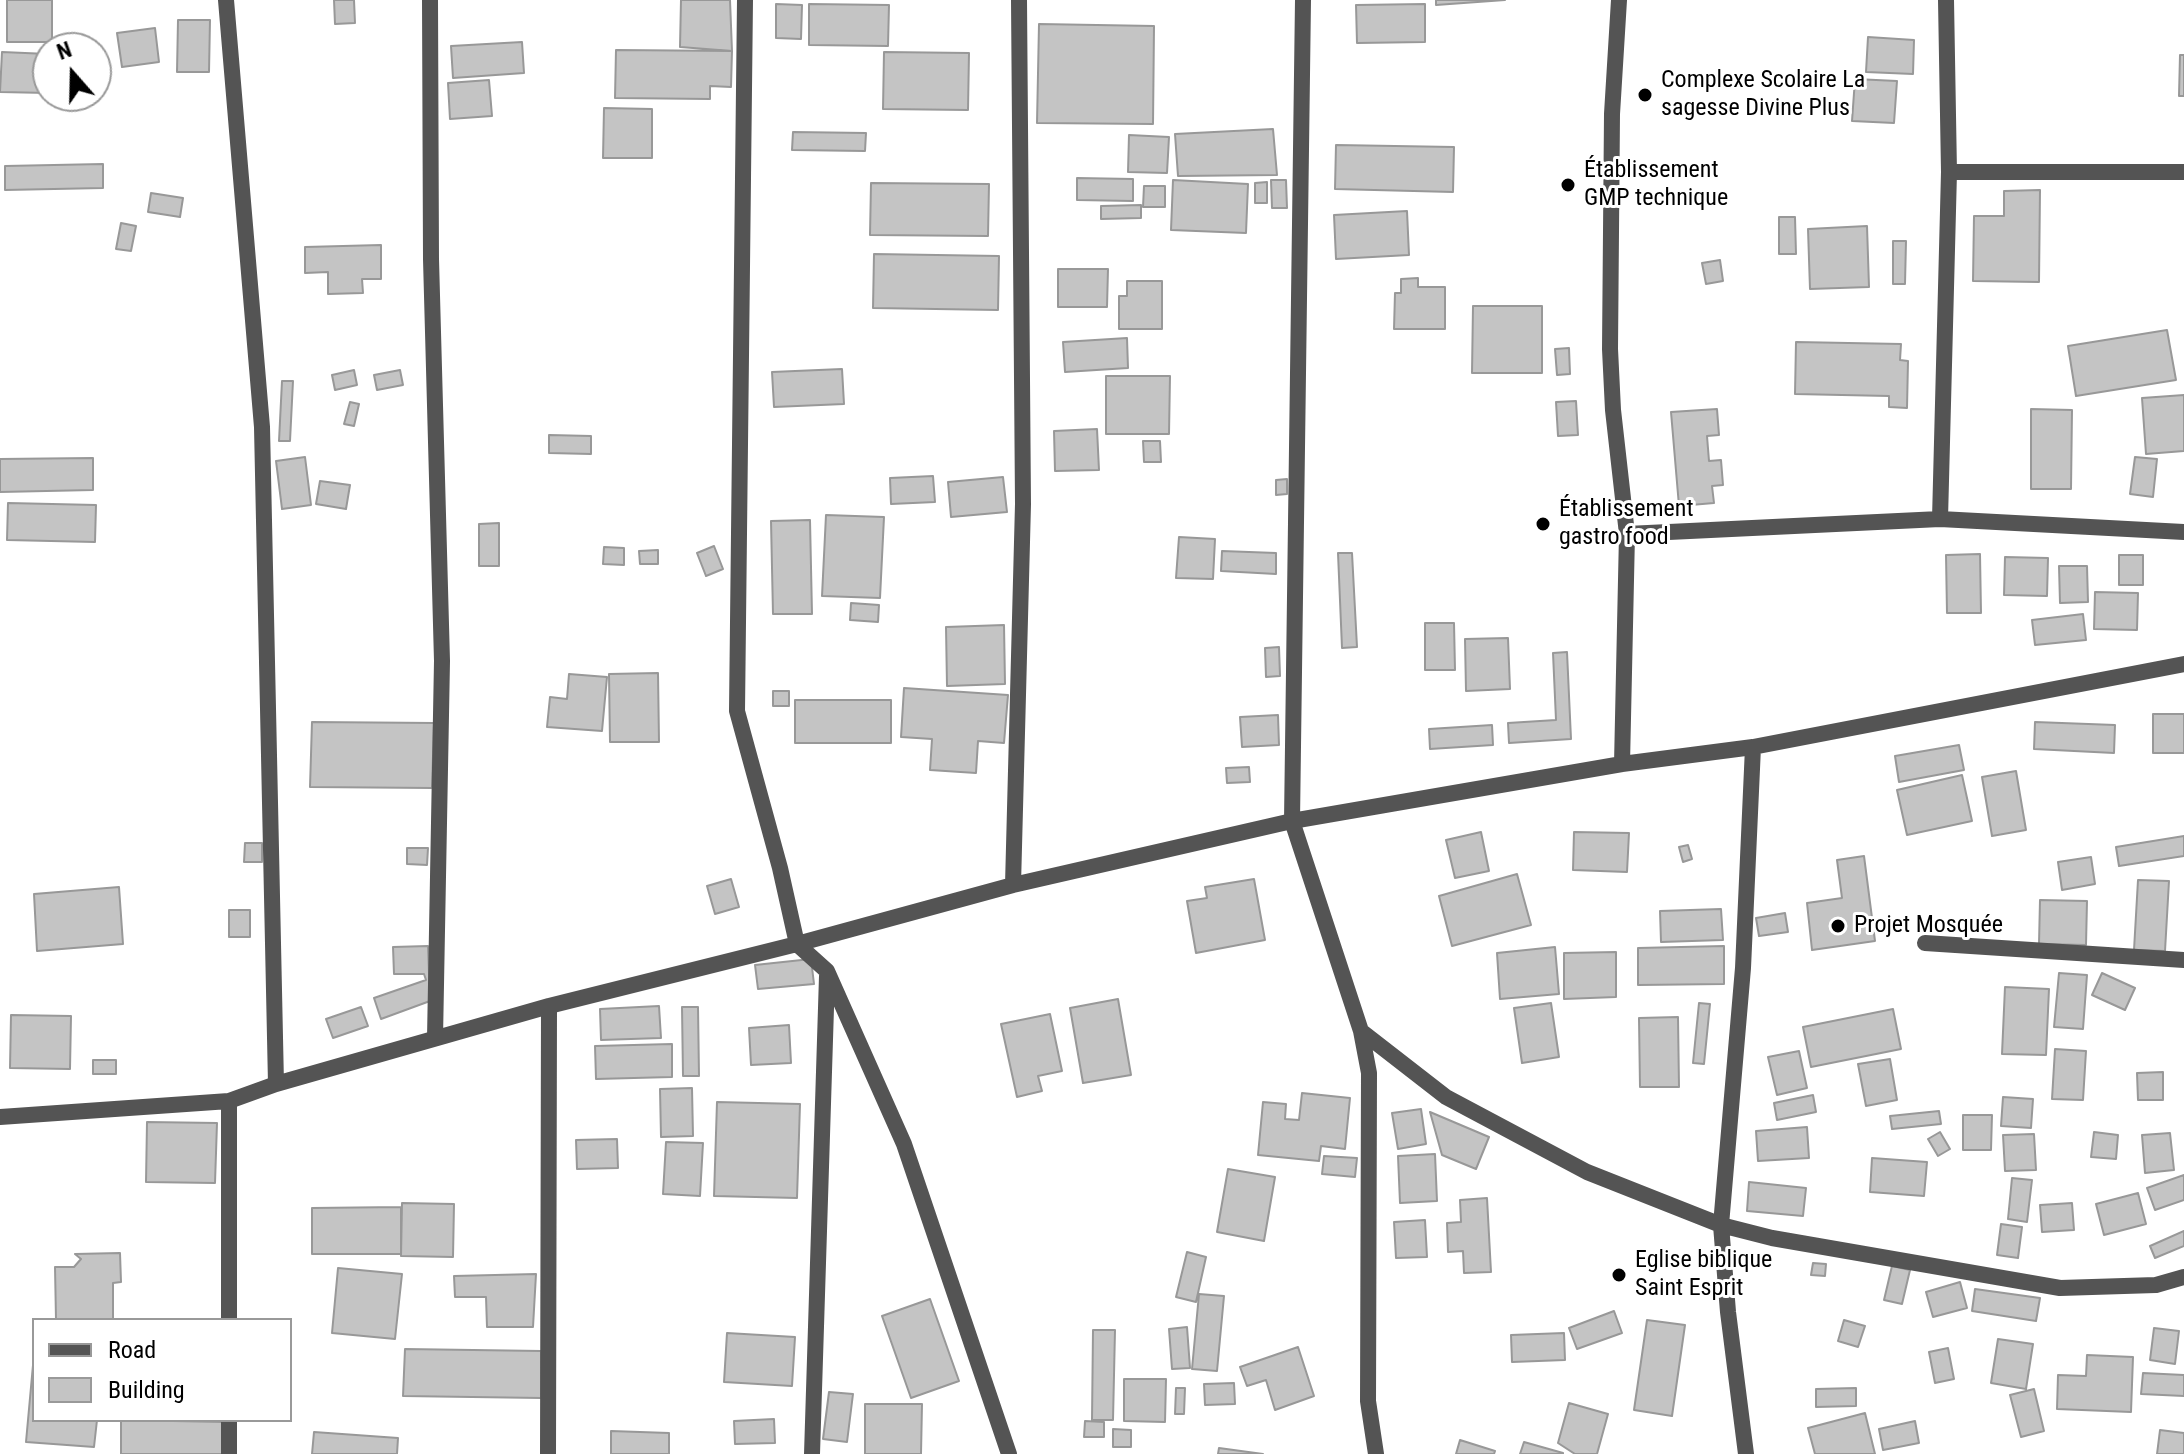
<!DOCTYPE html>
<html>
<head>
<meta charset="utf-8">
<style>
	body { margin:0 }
	#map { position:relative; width:2184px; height:1454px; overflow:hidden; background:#fff; font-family:"Roboto Condensed",sans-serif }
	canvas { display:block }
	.legend { position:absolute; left:32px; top:1318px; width:260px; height:104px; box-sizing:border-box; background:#fff; border:2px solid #999; margin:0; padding:10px 14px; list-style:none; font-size:24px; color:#000 }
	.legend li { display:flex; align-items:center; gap:16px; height:40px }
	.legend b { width:40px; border:2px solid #999 }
	.north { position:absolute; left:32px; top:32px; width:80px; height:80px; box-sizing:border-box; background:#fff; border:2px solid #999; border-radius:50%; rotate:340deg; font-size:22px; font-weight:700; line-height:32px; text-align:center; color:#000 }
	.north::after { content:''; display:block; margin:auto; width:28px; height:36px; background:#000; clip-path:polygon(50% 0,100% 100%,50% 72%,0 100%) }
</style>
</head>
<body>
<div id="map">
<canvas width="2184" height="1454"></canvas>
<ul class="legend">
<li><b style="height:10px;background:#545454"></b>Road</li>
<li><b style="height:22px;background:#c4c4c4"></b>Building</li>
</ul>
<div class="north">N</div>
</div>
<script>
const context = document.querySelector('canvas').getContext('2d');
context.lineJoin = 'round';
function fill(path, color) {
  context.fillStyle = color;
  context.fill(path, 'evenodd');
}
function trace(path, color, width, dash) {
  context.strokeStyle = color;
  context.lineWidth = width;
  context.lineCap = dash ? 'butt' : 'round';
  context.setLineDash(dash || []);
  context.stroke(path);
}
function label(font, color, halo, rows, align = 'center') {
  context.font = font + ' "Roboto Condensed",sans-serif';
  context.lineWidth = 6;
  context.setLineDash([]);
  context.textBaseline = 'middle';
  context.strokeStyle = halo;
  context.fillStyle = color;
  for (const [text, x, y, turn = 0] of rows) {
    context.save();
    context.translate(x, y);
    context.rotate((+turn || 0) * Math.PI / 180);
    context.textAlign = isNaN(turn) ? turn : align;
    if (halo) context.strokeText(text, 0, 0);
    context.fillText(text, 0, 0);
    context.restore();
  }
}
const building = new Path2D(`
	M7,0H52V42H7Z
	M334,0H354L355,23L335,24Z
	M681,0H730L732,51L680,47Z
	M1436,0H1505L1436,5Z
	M776,4L802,5L801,39L776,38Z
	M809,4L889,5L888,46L809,45Z
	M1425,4V42L1357,43L1356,5Z
	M178,20H210L209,72H177Z
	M1039,24L1154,26L1153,124L1037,123Z
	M155,28L159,62L122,67L117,33Z
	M1868,37L1914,40L1913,74L1866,72Z
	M522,42L524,73L453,78L451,46Z
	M616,50L732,51L731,87L710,86V99L615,98Z
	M2,52L48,54V93L0,92Z
	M884,52L969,53L968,110L883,109Z
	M2180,55H2184V96H2179Z
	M1855,79L1897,81L1894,123L1852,121Z
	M489,80L492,116L450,119L448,83Z
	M604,108L652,109V158H603Z
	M1273,129L1277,175L1178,176L1175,134Z
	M793,132L866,133L865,151L792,150Z
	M1129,135L1169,137L1167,173L1128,172Z
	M1336,145L1454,147L1453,192L1335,189Z
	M103,164V188L5,190V166Z
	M1077,178L1133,179V201L1077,200Z
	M1173,180L1248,184L1246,233L1171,230Z
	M1271,180H1286L1287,208H1272Z
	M1267,182V203H1255V183Z
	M871,183L989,184L988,236L870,235Z
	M1144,186H1165V207H1143Z
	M2040,190L2039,282L1973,281L1974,216H2004V191Z
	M151,193L183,198L180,217L148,212Z
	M1141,205V218L1101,219V206Z
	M1407,211L1409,255L1336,259L1334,215Z
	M1779,217H1795L1796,254H1779Z
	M121,223L136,226L131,251L116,249Z
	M1867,226L1869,287L1810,289L1808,229Z
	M1893,241H1906L1905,284H1893Z
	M381,245V279H362L363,293L328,294V272L305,273V247Z
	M874,254L999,256L998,310L873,308Z
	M1720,260L1723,281L1706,284L1702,263Z
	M1058,269H1108L1107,307H1058Z
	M1418,278V287H1445V329H1394L1395,293H1401V279Z
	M1127,281H1162V329H1119V296H1127Z
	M1473,306H1542V373H1472Z
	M2167,330L2176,380L2076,396L2068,346Z
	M1127,338L1128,368L1065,372L1063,342Z
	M1796,342L1901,344L1900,360L1908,361L1907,408L1889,407V396L1795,394Z
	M1569,348L1570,374L1557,375L1555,349Z
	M842,369L844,404L774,407L772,372Z
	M354,370L357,385L335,390L332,375Z
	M400,370L403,385L377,390L374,375Z
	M1106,376H1170L1169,434H1106Z
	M282,381H293L290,441H279Z
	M2184,395V451L2146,454L2142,398Z
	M1576,401L1578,435L1558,436L1556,402Z
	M350,402L359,404L354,426L344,424Z
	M1717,409L1719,435L1707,436L1709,461L1721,460L1723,485L1712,486L1714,503L1679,506L1671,412Z
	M2031,409L2072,410L2071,489H2031Z
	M1097,429L1099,470L1055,471L1054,431Z
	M549,435L591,436V454L549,453Z
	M1143,441H1160L1161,462H1144Z
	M305,457L311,505L282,509L276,461Z
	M2135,457L2157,459L2153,497L2130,494Z
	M93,458V490L0,492V459Z
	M933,476L935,502L891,504L890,478Z
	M1003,477L1007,512L951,517L948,482Z
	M1287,479V494L1276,495V480Z
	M320,481L350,485L346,509L316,504Z
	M8,503L96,505L95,542L7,540Z
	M826,515L884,517L880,598L822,596Z
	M810,520L812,614H773L771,521Z
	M499,523V566H479V524Z
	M1179,537L1215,539L1213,579L1176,578Z
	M714,546L723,569L706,576L697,553Z
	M604,547L624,548V565L603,564Z
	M658,550V564H640L639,551Z
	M1222,551L1276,553V574L1221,571Z
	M1338,553H1352L1357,647L1342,648Z
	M1980,554L1981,613H1947L1946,555Z
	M2119,555H2143V585H2119Z
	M2005,557L2048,558L2047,596L2004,595Z
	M2059,566H2087L2088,602L2060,603Z
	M2095,592L2138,593L2137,630L2094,629Z
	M851,603L879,605L878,622L850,620Z
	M2083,614L2086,640L2035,645L2032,620Z
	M1425,623H1454L1455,670H1425Z
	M1004,625L1005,684L947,686L946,627Z
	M1508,638L1510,689L1466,691L1465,639Z
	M1279,647L1280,676L1266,677L1265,648Z
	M1567,652L1571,739L1509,743L1508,723L1556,720L1553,653Z
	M658,673L659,742H610L609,674Z
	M569,674L607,677L602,731L547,727L550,697L567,699Z
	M904,688L1008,695L1004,743L978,741L976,773L930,770L932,739L901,737Z
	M773,691H789V706H773Z
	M795,700H891V743H795Z
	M2153,714H2184V753H2153Z
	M1278,715L1279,745L1242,747L1240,717Z
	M312,722L434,723L432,788L310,787Z
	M2035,722L2115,725L2114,753L2034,749Z
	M1492,725L1493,745L1430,749L1429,729Z
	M1959,745L1964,770L1899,782L1895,756Z
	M1249,767L1250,782L1227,783L1226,768Z
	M2016,771L2026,830L1992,836L1982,777Z
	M1962,775L1972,821L1907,835L1897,790Z
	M1481,832L1489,871L1455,878L1446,840Z
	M1574,832L1629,833L1627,872L1573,870Z
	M2184,836V856L2119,866L2116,847Z
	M245,843H262V862H244Z
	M1688,845L1692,859L1683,862L1679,847Z
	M407,848H428L427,865L407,864Z
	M1864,856L1875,941L1812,950L1807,903L1842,898L1837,860Z
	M2091,857L2095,884L2062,890L2058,862Z
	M1517,874L1531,925L1452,946L1439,896Z
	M731,879L739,907L715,914L707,886Z
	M1254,879L1265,940L1196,953L1187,901L1207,898L1205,887Z
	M2138,880L2169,881L2165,951L2134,950Z
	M119,887L123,944L37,951L34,894Z
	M2040,900L2087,901L2086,945L2039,944Z
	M1721,909L1723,940L1661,942L1660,911Z
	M229,910H250V937H229Z
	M1785,913L1788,932L1759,936L1756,918Z
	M428,946L430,1001L381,1019L374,998L426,980L424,974H394L393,947Z
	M1724,946V984L1638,985V948Z
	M1555,947L1559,994L1500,999L1497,953Z
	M1616,952V997L1564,999V953Z
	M811,959L814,984L758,989L755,965Z
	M2059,973L2087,975L2083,1029L2054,1027Z
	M2102,973L2135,988L2125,1010L2092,995Z
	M2005,987L2049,989L2046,1055L2002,1054Z
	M1118,999L1131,1075L1083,1083L1070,1008Z
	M1551,1003L1559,1057L1522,1063L1514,1008Z
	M1699,1003L1710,1004L1704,1064L1693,1063Z
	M659,1006L661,1038L601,1040L600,1009Z
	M361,1007L368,1026L333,1038L326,1019Z
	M682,1007H698L699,1076H683Z
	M1893,1009L1901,1049L1811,1067L1803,1027Z
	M1050,1014L1062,1071L1038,1076L1042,1091L1017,1097L1001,1024Z
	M11,1015L71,1016L70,1069L10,1068Z
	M1678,1017L1679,1087H1640L1639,1018Z
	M789,1025L791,1063L751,1065L749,1028Z
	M672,1044V1077L596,1079L595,1046Z
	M2055,1049L2086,1051L2083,1100L2052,1099Z
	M1799,1051L1807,1088L1777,1095L1768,1057Z
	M1890,1059L1897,1100L1866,1106L1858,1064Z
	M93,1060H116V1074H93Z
	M2163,1072V1100H2138L2137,1073Z
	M692,1088L693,1136L661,1137L660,1089Z
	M1302,1093L1350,1098L1345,1149L1321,1146L1319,1161L1258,1155L1263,1102L1286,1104L1285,1119L1299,1120Z
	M1813,1095L1816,1112L1777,1120L1774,1103Z
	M2003,1097L2033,1099L2031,1128L2001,1126Z
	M717,1102L800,1104L797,1198L714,1196Z
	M1421,1109L1426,1144L1398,1149L1392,1113Z
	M1939,1111L1941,1124L1892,1129L1890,1116Z
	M1430,1112L1489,1137L1476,1169L1442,1155Z
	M1963,1115H1992L1991,1150H1963Z
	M147,1122L217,1123L215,1183L146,1182Z
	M1807,1127L1809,1158L1758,1161L1756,1131Z
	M1940,1132L1950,1149L1938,1156L1928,1139Z
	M2094,1132L2118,1135L2116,1159L2091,1157Z
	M2170,1133L2174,1170L2145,1173L2142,1135Z
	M2034,1134L2036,1170L2005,1171L2003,1135Z
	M617,1139L618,1168L577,1169L576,1140Z
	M666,1142L703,1143L700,1196L663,1194Z
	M1435,1154L1437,1201L1400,1203L1398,1156Z
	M1324,1156L1357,1158L1355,1177L1322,1174Z
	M1872,1158L1927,1162L1924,1196L1870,1192Z
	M1228,1169L1275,1177L1264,1241L1217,1232Z
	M2184,1175V1200L2155,1210L2147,1188Z
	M2012,1178L2032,1180L2027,1222L2008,1219Z
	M1749,1182L1806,1188L1803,1216L1747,1211Z
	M2138,1193L2146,1224L2104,1235L2096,1204Z
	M1487,1198L1491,1272L1464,1273L1463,1251L1448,1252L1447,1223L1461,1222L1460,1200Z
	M402,1203L454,1204L453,1257L401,1256Z
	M2072,1203L2074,1230L2042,1232L2040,1205Z
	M401,1207V1254H312V1208Z
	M1425,1220L1427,1257L1396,1258L1394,1222Z
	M2001,1224L2022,1227L2018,1258L1997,1255Z
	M2184,1231V1246L2155,1258L2150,1246Z
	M1187,1252L1206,1257L1196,1302L1176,1297Z
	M120,1253L121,1282L113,1283V1320H56L55,1267H74L81,1259L75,1254Z
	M1813,1263L1826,1264L1825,1276L1811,1275Z
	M1892,1266L1910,1270L1902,1304L1884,1300Z
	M338,1268L402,1274L395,1339L332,1333Z
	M536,1274L533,1327H487L486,1297H455L454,1276Z
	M1960,1282L1967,1308L1933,1317L1926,1292Z
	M1975,1289L2040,1298L2036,1321L1972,1311Z
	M1199,1294L1224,1296L1217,1371L1192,1369Z
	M930,1299L959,1381L911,1398L882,1316Z
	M1614,1311L1622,1333L1577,1349L1569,1328Z
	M1647,1320L1685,1325L1672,1416L1634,1410Z
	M1844,1320L1865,1326L1858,1347L1838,1341Z
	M1187,1327L1190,1368L1172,1369L1169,1329Z
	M2154,1328L2179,1331L2175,1364L2150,1360Z
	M1093,1330H1115L1113,1420H1092Z
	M727,1333L795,1337L792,1386L724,1382Z
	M1564,1333L1565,1360L1512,1362L1511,1335Z
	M1998,1339L2033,1344L2026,1389L1991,1383Z
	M1298,1347L1314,1396L1275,1410L1266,1380L1247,1386L1240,1367Z
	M1948,1348L1954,1379L1935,1383L1929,1352Z
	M405,1349L541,1351V1398L403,1396Z
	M34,1354V1420H97L94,1447L26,1442Z
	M2087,1355L2133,1357L2131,1412L2057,1409L2058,1375L2086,1376Z
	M2143,1373L2184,1375V1396L2141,1394Z
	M1124,1379H1166L1165,1422L1124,1421Z
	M1234,1383L1235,1404L1205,1405L1204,1384Z
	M1176,1388H1185L1184,1414H1175Z
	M1856,1388V1406L1816,1407V1389Z
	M2034,1389L2044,1431L2021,1437L2010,1395Z
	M829,1392L853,1394L847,1442L823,1439Z
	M1569,1403L1608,1414L1597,1454H1575L1558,1443Z
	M865,1404H922L921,1454H865Z
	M1865,1413L1875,1454H1815L1808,1428Z
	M774,1419L775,1443L735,1444L734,1421Z
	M121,1420L225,1422V1454H121Z
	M1085,1421L1104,1422V1437H1084Z
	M1915,1421L1919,1443L1883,1450L1879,1429Z
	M1113,1429L1131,1430V1447H1113Z
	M2160,1430L2184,1433V1454H2157Z
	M611,1431L669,1433V1454H611Z
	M314,1432L398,1438L397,1454H312Z
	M1460,1440L1495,1451L1494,1454H1456Z
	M1524,1442L1563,1453V1454H1520Z
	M1219,1448L1263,1454H1218Z`);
fill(building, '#c4c4c4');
trace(building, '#989898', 2);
trace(new Path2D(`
	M226,0L262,427L276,1084
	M430,0L431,259L442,661L435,1038
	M745,0L737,711L780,868L797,944L827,971L904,1144L1009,1454
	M1303,0L1292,821L1361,1031L1369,1073L1368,1401L1376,1454
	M1619,0L1612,114L1610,349L1613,410L1627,534L1622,764
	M1949,172H2184
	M1940,519L1949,172L1946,0
	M1627,534L1940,519L2184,532
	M1013,885L1023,504L1019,0
	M1925,943L2184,960
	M1361,1031L1446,1097L1587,1172L1721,1225L1772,1238L2060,1288L2156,1285L2184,1277
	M229,1101V1320
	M0,1117L229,1101L276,1084L549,1006L797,944L1013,885L1292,821L1622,764L1753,747L2184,664
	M229,1420V1454
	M548,1454L549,1006
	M812,1454L827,976
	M1746,1454L1728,1312L1721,1225L1743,968L1753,747`), '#545454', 16);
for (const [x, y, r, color] of [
	[1645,95,8,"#000"],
	[1568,185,8,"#000"],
	[1543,524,8,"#000"],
	[1838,926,8,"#000"],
	[1619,1275,8,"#000"]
]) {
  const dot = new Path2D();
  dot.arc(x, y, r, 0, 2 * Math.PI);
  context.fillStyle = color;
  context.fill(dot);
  trace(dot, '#fff', 3);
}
label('24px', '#000', '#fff', [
	["Complexe Scolaire La",1661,81],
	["sagesse Divine Plus",1661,109],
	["Établissement",1584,171],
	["GMP technique",1584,199],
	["Établissement",1559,510],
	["gastro food",1559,538],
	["Projet Mosquée",1854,926],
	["Eglise biblique",1635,1261],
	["Saint Esprit",1635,1289]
], 'left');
</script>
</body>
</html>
